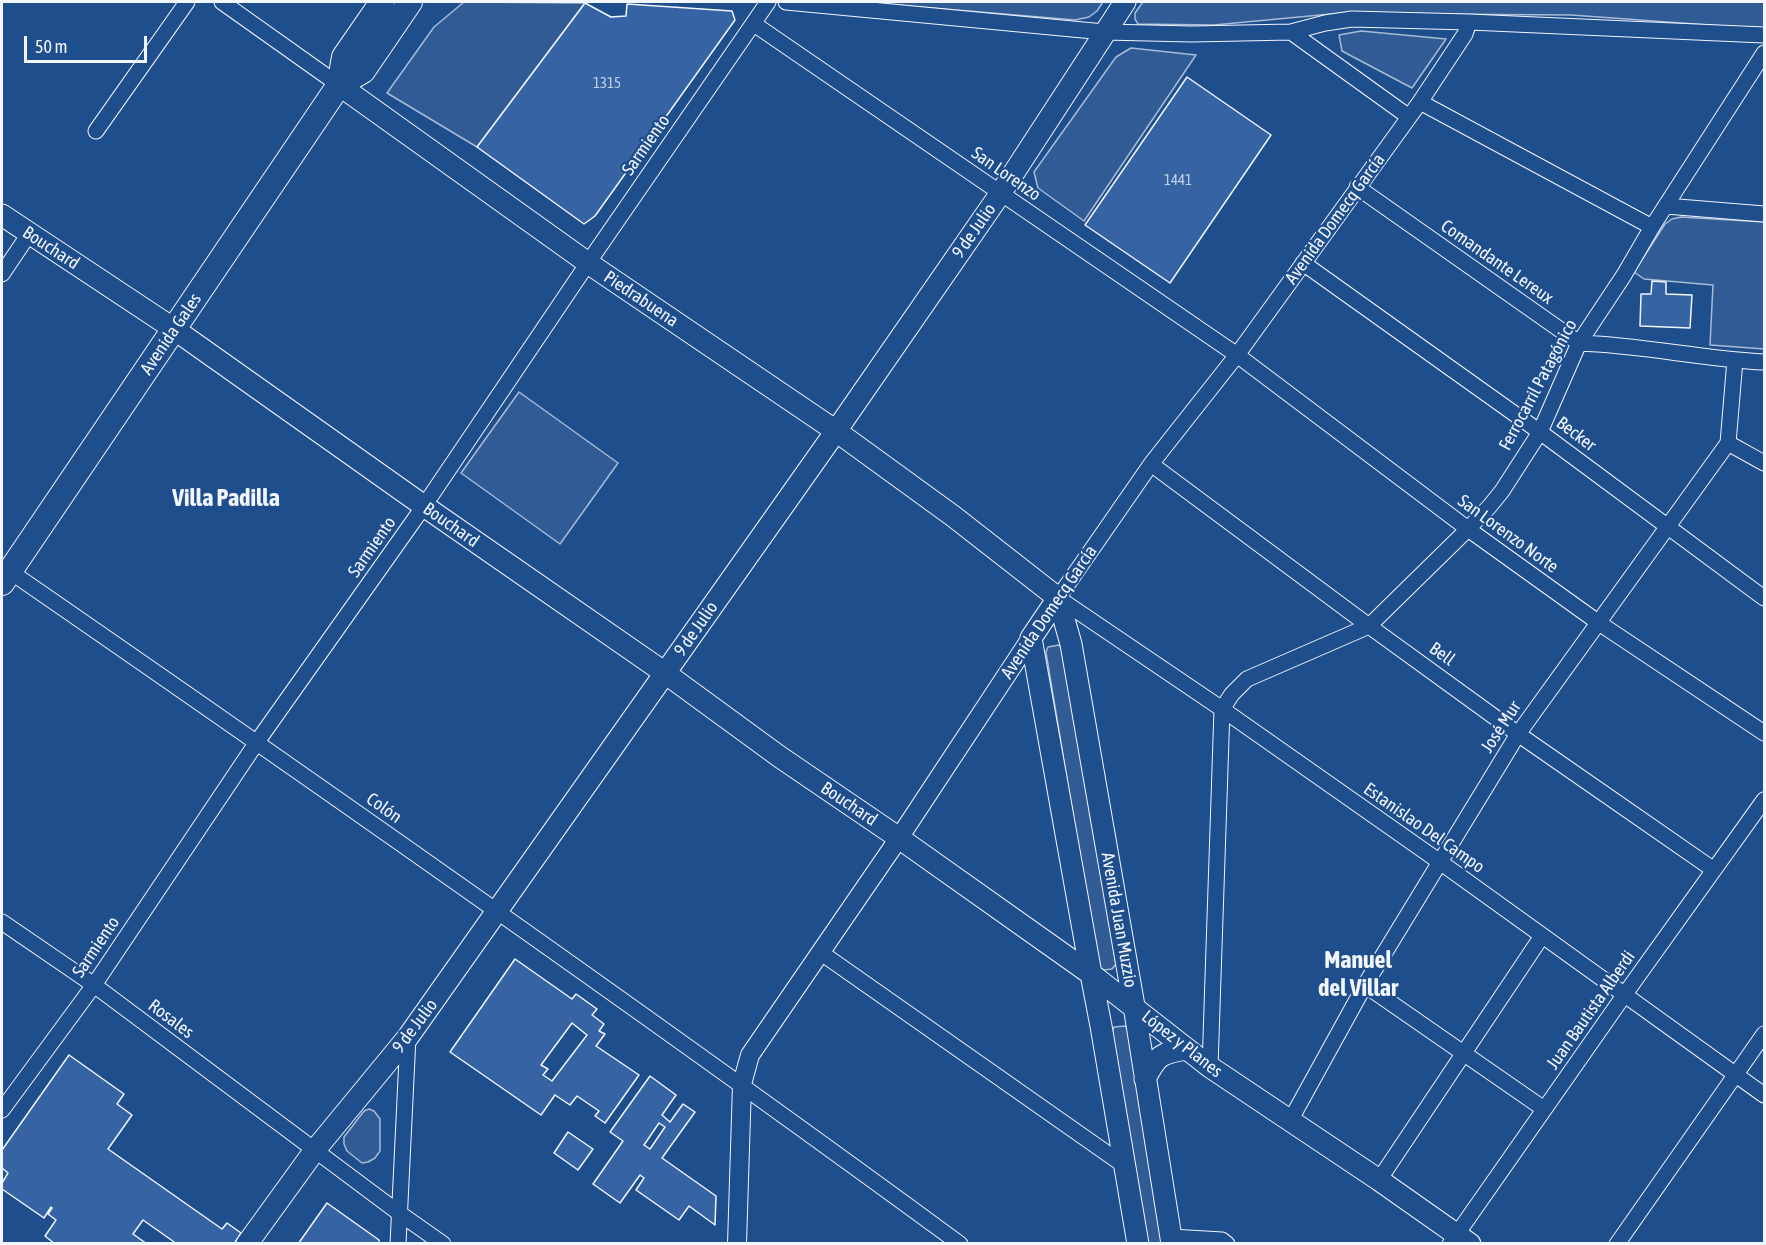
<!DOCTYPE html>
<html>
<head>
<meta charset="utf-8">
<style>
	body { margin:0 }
	#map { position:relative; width:1766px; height:1245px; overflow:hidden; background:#1f4e8c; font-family:"Asap Condensed",sans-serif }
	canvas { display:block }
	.frame { position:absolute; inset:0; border:3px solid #f2f6ff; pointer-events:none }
	.scale { position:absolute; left:24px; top:36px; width:123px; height:27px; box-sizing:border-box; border:3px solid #f2f6ff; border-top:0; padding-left:8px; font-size:18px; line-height:21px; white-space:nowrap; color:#f2f6ff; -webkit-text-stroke:4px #1f4e8c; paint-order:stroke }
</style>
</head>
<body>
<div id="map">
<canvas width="1766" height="1245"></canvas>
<div class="frame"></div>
<div class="scale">50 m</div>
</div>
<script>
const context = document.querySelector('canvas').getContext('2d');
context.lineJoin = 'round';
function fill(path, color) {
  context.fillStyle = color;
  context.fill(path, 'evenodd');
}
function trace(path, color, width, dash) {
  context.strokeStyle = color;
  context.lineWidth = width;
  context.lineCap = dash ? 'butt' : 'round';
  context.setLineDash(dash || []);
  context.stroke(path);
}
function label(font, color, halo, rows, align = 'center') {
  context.font = font + ' "Asap Condensed",sans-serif';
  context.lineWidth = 4.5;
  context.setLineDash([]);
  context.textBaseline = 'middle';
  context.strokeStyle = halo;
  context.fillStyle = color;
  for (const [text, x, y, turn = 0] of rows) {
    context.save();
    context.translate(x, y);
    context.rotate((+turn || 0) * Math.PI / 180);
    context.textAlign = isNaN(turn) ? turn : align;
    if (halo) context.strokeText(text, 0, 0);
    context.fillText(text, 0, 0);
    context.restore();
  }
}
const built = new Path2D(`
	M464,2L585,3L477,147L387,93L434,27Z
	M861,2H1103L1097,11L1089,17L1075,20Z
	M1143,2H1764V29L1571,15L1421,14L1352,12L1214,25L1138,24L1135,19V13Z
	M1361,31L1446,39L1412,88L1342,51L1339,35Z
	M1131,48L1196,55L1084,221L1038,188L1034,172L1116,57Z
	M1681,217L1764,222V349L1710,345L1713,285L1644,279L1634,272L1665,224L1672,219Z
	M519,392L618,463L560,544L461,473Z
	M1059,645L1064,652L1116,964L1112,969L1104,970L1098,967L1046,652L1048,647Z
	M1125,1026L1130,1032L1165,1243H1147L1112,1032L1114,1027Z
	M369,1109L374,1111L380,1119V1151L375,1158L368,1162L362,1163L347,1151L344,1144V1137L364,1111Z`);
fill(built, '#305b95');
trace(built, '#a8bbd7', 1.5);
const building = new Path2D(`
	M585,3L611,17L626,16L627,4L732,11L735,20L595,216L584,224L477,147Z
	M1187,77L1271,135L1170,283L1085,225Z
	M1652,281L1666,282V294L1692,295L1690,328L1640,326L1641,294H1651Z
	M515,959L572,999L576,994L597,1009L592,1015L604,1024L599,1031L605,1034L596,1046L639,1075L605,1123L595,1116L599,1111L577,1096L570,1105L555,1095L541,1115L450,1052ZM572,1023L587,1035L552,1081L543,1075L548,1069L541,1065Z
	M69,1055L124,1094L117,1104L132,1115L108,1149L222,1229L227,1223L241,1233L234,1244H177L143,1220L133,1234L147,1244H55L45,1236L56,1220L48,1214L52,1208L51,1207L44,1218L2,1189V1183L8,1173L2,1168V1150Z
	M650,1076L676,1095L662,1115L670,1122L683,1104L695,1112L662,1158L716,1196L715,1225L689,1206L679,1220L636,1190L644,1178L640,1175L620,1203L593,1184L623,1141L610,1132ZM659,1123L665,1127L650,1149L644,1145Z
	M568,1132L593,1149L578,1170L554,1153Z
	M327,1203L379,1240V1244H298Z`);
fill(building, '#3563a3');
trace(building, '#f2f6ff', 1.5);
const minor = new Path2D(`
	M222,2L339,85
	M786,2L1104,32L1192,34L1291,32L1325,23L1352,19L1469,22L1764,35
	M1469,22L1465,34L1420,102L1237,355L1151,464L1058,598L1222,709L1440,862L1764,1095
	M754,24L1237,355L1468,529L1599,623L1764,733
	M1291,32L1409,117
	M1420,102L1652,227
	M96,131L187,2
	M1357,187L1579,343C1642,345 1702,359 1764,362
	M1666,206L1764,214
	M1303,263L1540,432L1764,598
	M2,274L29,234
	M1728,443L1764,463
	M1151,464L1369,626L1518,734L1714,870
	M5,568C325,789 645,1013 960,1244
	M2,922L94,985L399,1213L443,1244
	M820,952L1125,1166
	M1365,985L1544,1109
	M1210,1067L1222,709L1232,694L1247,679L1369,626L1468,529L1489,507L1502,491L1540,432L1579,343L1624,275L1652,227L1764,53
	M2,1110L94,985L257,742L424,506L588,263L768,2
	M1290,1121L1365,985L1518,734L1728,443L1735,360
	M1379,1180L1542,936
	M1171,1237L1222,1240L1227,1244
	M398,1244L408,1037
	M1450,1244L1625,994L1764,800
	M1617,1244L1764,1034`);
const tertiary = new Path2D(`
	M737,1244L742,1084L750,1055L899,838L1031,638`);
const secondary = new Path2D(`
	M339,85L588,263L836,431L953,516L1058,598
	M2,215L174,329L424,506L665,673L780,757L899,838L1091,974L1210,1067L1379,1180L1470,1244
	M1058,598L1031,638L1091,974L1101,1026L1138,1244
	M1058,598L1071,644L1134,1006L1172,1244
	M1145,1079C1157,1055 1161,1053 1187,1049
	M247,1244L315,1150L408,1037L836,431L1000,194L1125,2`);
const primary = new Path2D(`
	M339,85L363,71L410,2
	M2,583L339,85L344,57L382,2`);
trace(minor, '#f2f6ff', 17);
trace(tertiary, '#f2f6ff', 20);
trace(secondary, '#f2f6ff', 23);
trace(primary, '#f2f6ff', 26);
trace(minor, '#1f4e8c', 15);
trace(tertiary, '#1f4e8c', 18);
trace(secondary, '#1f4e8c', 21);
trace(primary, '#1f4e8c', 24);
label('15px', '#c3d1e8', null, [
	["1315",607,83],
	["1441",1178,180]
]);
label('18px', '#f2f6ff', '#1f4e8c', [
	["Sarmiento",646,145,-55],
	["San Lorenzo",1006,174,35],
	["Avenida Domecq García",1335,219,-54],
	["9 de Julio",974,231,-55],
	["Bouchard",51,248,33],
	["Comandante Lereux",1497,262,35],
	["Piedrabuena",641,299,34],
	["Avenida Gales",171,334,-56],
	["Ferrocarril Patagónico",1538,385,-62],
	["Becker",1576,434,37],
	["Bouchard",451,525,35],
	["San Lorenzo Norte",1508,534,36],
	["Sarmiento",372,547,-55],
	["Avenida Domecq García",1049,612,-56],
	["9 de Julio",696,629,-55],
	["Bell",1442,654,36],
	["José Mur",1501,727,-57],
	["Bouchard",849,804,34],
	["Colón",384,808,35],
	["Estanislao Del Campo",1424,828,35],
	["Avenida Juan Muzzio",1119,920,80],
	["Sarmiento",96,947,-56],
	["Juan Bautista Alberdi",1591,1010,-55],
	["Rosales",171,1019,37],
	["9 de Julio",415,1026,-53],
	["López y Planes",1182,1044,38]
]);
label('bold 24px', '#f2f6ff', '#1f4e8c', [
	["Villa Padilla",226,498],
	["Manuel",1358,960],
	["del Villar",1358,988]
]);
</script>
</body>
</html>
